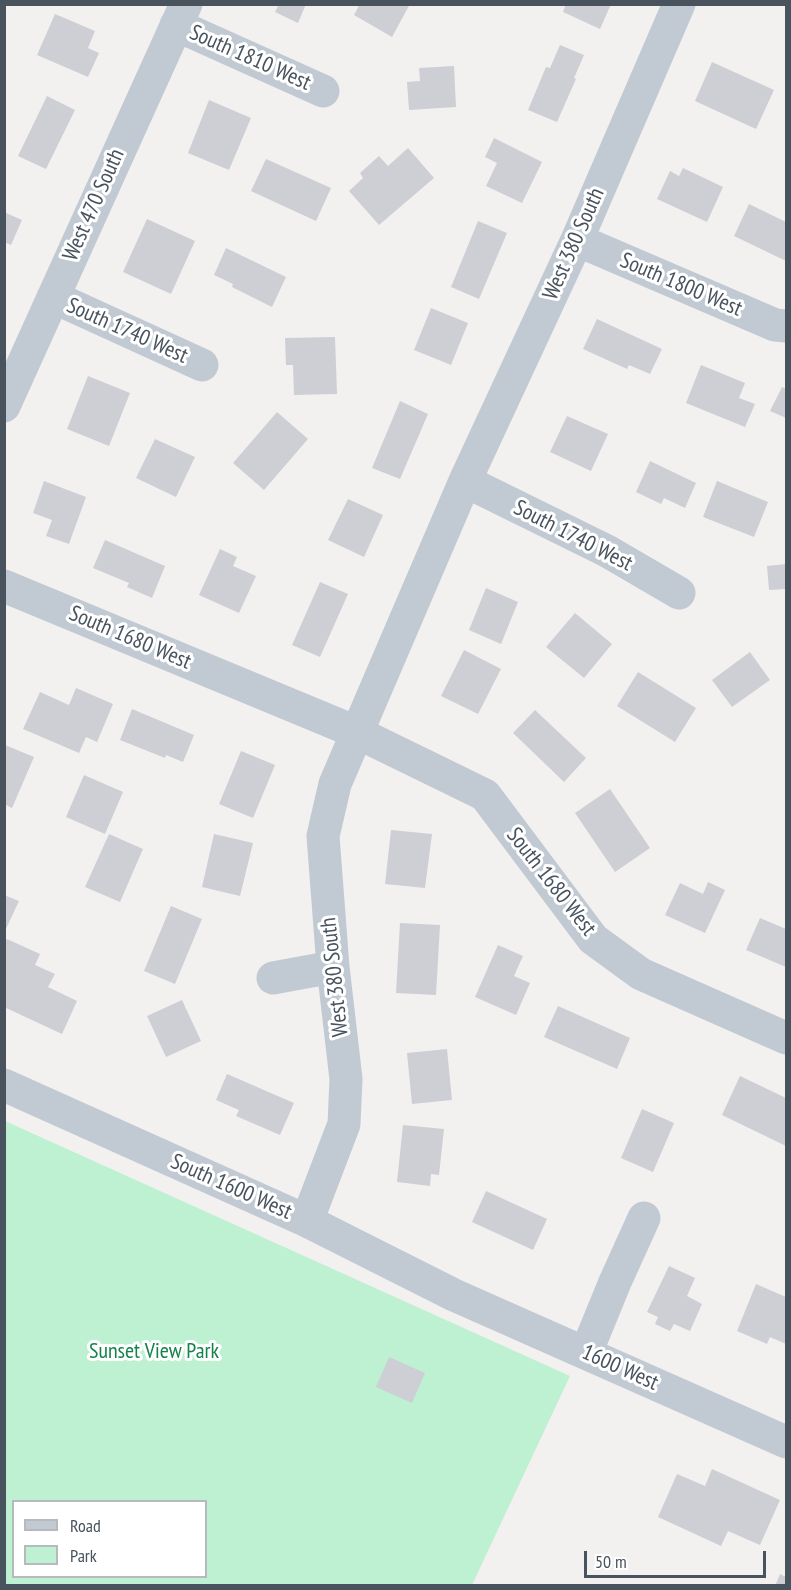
<!DOCTYPE html>
<html>
<head>
<meta charset="utf-8">
<style>
	body { margin:0 }
	#map { position:relative; width:791px; height:1590px; overflow:hidden; background:#f3f0f0; font-family:"PT Sans Narrow",sans-serif }
	canvas { display:block }
	.frame { position:absolute; inset:0; border:6px solid #48535e; pointer-events:none }
	.legend { position:absolute; left:12px; top:1500px; width:195px; height:78px; box-sizing:border-box; background:#fff; border:2px solid #b6babf; margin:0; padding:8px 10px; list-style:none; font-size:18px; color:#48535e }
	.legend li { display:flex; align-items:center; gap:12px; height:30px }
	.legend b { width:30px; border:2px solid #b6babf }
	.scale { position:absolute; left:584px; top:1551px; width:182px; height:27px; box-sizing:border-box; border:3px solid #48535e; border-top:0; padding-left:8px; font-size:18px; line-height:21px; white-space:nowrap; color:#48535e; -webkit-text-stroke:4px #fff; paint-order:stroke }
</style>
</head>
<body>
<div id="map">
<canvas width="791" height="1590"></canvas>
<div class="frame"></div>
<ul class="legend">
<li><b style="height:8px;background:#c1cad2"></b>Road</li>
<li><b style="height:16px;background:#bef0d2"></b>Park</li>
</ul>
<div class="scale">50 m</div>
</div>
<script>
const context = document.querySelector('canvas').getContext('2d');
context.lineJoin = 'round';
function fill(path, color) {
  context.fillStyle = color;
  context.fill(path, 'evenodd');
}
function trace(path, color, width, dash) {
  context.strokeStyle = color;
  context.lineWidth = width;
  context.lineCap = dash ? 'butt' : 'round';
  context.setLineDash(dash || []);
  context.stroke(path);
}
function label(font, color, halo, rows, align = 'center') {
  context.font = font + ' "PT Sans Narrow",sans-serif';
  context.lineWidth = 6;
  context.setLineDash([]);
  context.textBaseline = 'middle';
  context.strokeStyle = halo;
  context.fillStyle = color;
  for (const [text, x, y, turn = 0] of rows) {
    context.save();
    context.translate(x, y);
    context.rotate((+turn || 0) * Math.PI / 180);
    context.textAlign = isNaN(turn) ? turn : align;
    if (halo) context.strokeText(text, 0, 0);
    context.fillText(text, 0, 0);
    context.restore();
  }
}
fill(new Path2D(`
	M5,1121L570,1376L472,1585L5,1586ZM14,1502H206V1576H14Z`), '#bef0d2');
fill(new Path2D(`
	M279,4H306L298,23L275,12Z
	M360,4H410L392,37L354,15Z
	M566,4H611L600,29L563,12Z
	M55,14L95,31L88,48L99,53L88,77L37,55Z
	M560,45L584,55L574,78L576,79L557,122L528,110L546,67L550,68Z
	M712,62L774,90L756,129L695,101Z
	M454,66L456,107L409,110L407,82L420,81L419,68Z
	M47,96L75,110L46,169L18,156Z
	M209,100L251,118L229,170L188,153Z
	M494,138L542,162L522,203L486,186L497,163L485,157Z
	M408,148L434,178L379,225L349,191L363,178L360,173L379,156L388,166Z
	M266,159L331,188L316,221L251,191Z
	M683,168L723,187L707,222L657,199L670,171L679,176Z
	M749,204L786,222V261L734,236Z
	M4,212L22,220L11,245L4,242Z
	M147,219L195,241L171,294L123,272Z
	M478,221L507,233L479,299L451,287Z
	M226,248L286,277L272,307L232,287L233,284L214,275Z
	M431,308L468,323L451,365L414,350Z
	M597,319L662,349L650,374L629,365L627,369L583,349Z
	M335,337L337,394L294,395L293,365H286L285,338Z
	M701,365L745,383L739,398L755,404L745,427L686,403Z
	M88,376L130,393L109,446L67,429Z
	M782,387L786,389V418L770,411Z
	M400,401L428,414L400,479L372,468Z
	M277,412L308,439L264,490L233,463Z
	M567,416L608,434L591,471L550,452Z
	M155,439L195,457L176,497L136,478Z
	M650,461L696,483L685,508L664,498L661,504L636,492Z
	M44,481L86,497L69,544L46,536L52,520L33,513Z
	M717,481L768,502L754,537L703,517Z
	M348,499L383,515L364,557L328,540Z
	M105,540L165,566L152,598L127,587L129,583L93,568Z
	M220,549L237,557L233,566L256,576L239,613L199,595Z
	M786,564V589L769,590L767,566Z
	M320,582L348,594L320,657L292,645Z
	M486,588L518,602L501,644L469,630Z
	M575,613L612,644L584,678L546,647Z
	M464,650L501,669L478,714L441,696Z
	M750,652L770,680L732,707L712,680Z
	M638,672L696,708L675,742L617,706Z
	M76,688L113,704L97,742L86,737L79,753L23,729L40,692L69,705Z
	M132,709L194,735L183,762L166,755L165,758L120,740Z
	M535,710L586,758L564,782L513,733Z
	M5,745L34,757L12,808L4,804Z
	M241,751L275,765L253,818L219,804Z
	M84,775L123,792L105,834L66,817Z
	M610,789L650,848L615,872L575,813Z
	M391,830L432,834L425,888L385,884Z
	M109,834L143,849L120,902L85,887Z
	M214,834L253,843L240,896L202,887Z
	M708,882L725,890L705,933L665,915L680,883L703,894Z
	M4,895L19,901L4,933Z
	M171,906L202,919L175,984L144,971Z
	M760,918L786,929V967L746,950Z
	M400,923L440,925L436,995L396,993Z
	M7,939L40,954L35,965L55,974L48,987L77,1001L62,1034L4,1007V944Z
	M498,945L523,956L514,976L530,983L516,1015L475,997Z
	M182,1000L201,1041L166,1057L147,1016Z
	M558,1006L630,1038L617,1069L544,1037Z
	M447,1049L452,1100L412,1104L407,1053Z
	M227,1074L294,1103L280,1135L236,1116L239,1110L216,1100Z
	M740,1076L786,1098V1146L722,1115Z
	M642,1109L674,1123L653,1172L621,1158Z
	M403,1125L444,1129L439,1175L431,1174L430,1186L397,1182Z
	M486,1191L547,1219L533,1250L472,1222Z
	M669,1266L695,1278L687,1296L702,1304L690,1331L674,1324L670,1331L655,1324L658,1317L647,1312Z
	M756,1284L786,1297V1344L770,1337L767,1344L737,1331Z
	M389,1357L425,1373L412,1403L376,1387Z
	M712,1469L780,1500L760,1545L728,1531L721,1546L658,1517L677,1474L705,1486Z
	M780,1574L786,1577V1586H775Z`), '#cdcfd5');
trace(new Path2D(`
	M176,25L323,91
	M577,240L775,325L786,326
	M53,297L202,365
	M4,406L186,4
	M465,481L607,551L679,593
	M4,586L356,732L485,795L593,939L641,974L786,1038
	M273,978L333,967
	M4,1085L307,1221L454,1295L786,1442
	M307,1221L344,1124L346,1079L333,967L323,836L335,784L465,481L577,240L679,4
	M586,1353L615,1282L644,1218`), '#c1cad2', 33);
label('22px', '#48535e', '#fff', [
	["South 1810 West",250,58,24],
	["West 470 South",94,205,-66],
	["West 380 South",574,244,-66],
	["South 1800 West",681,285,23],
	["South 1740 West",127,331,24],
	["South 1740 West",573,536,27],
	["South 1680 West",130,638,23],
	["South 1680 West",551,882,52],
	["West 380 South",335,977,-96],
	["South 1600 West",231,1187,24],
	["1600 West",620,1368,24]
]);
label('22px', '#15824c', '#fff', [
	["Sunset View Park",154,1352]
]);
</script>
</body>
</html>
